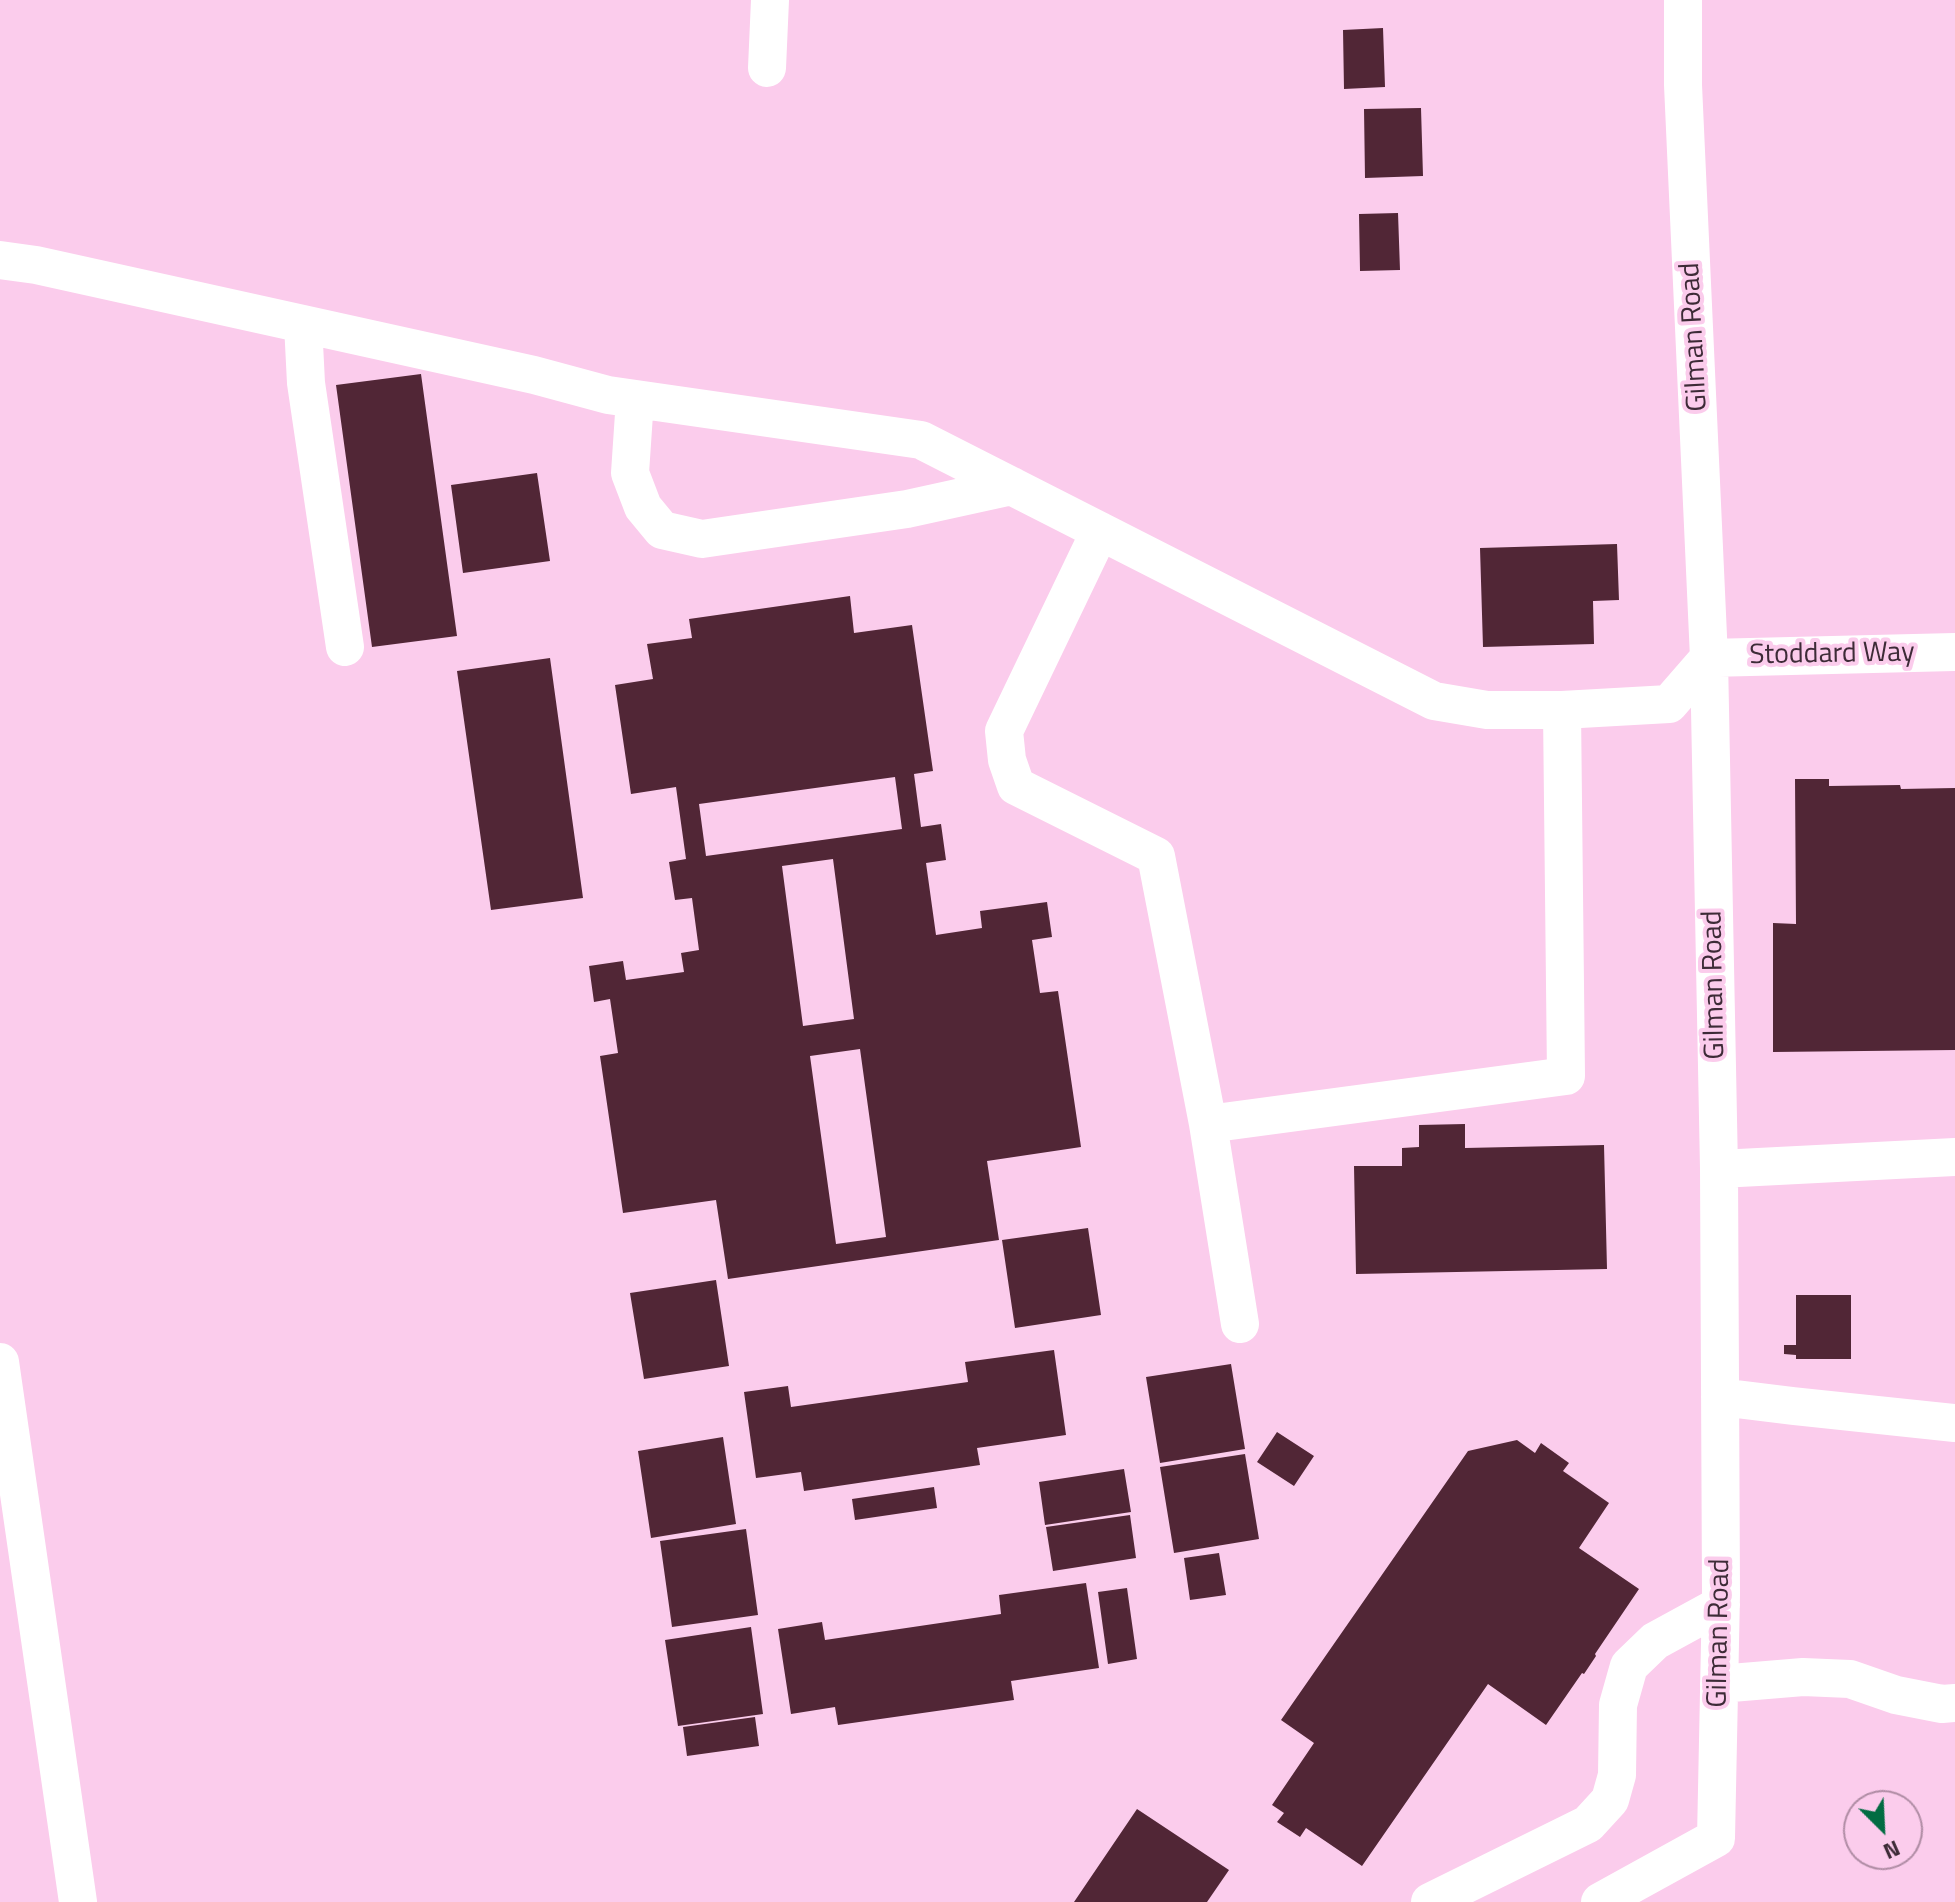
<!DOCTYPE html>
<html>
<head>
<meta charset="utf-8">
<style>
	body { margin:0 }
	#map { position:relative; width:1955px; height:1902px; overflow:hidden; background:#fbccec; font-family:"Titillium Web",sans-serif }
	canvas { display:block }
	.north { position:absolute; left:1843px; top:1790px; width:80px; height:80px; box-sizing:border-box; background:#fbccec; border:2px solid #af8ca4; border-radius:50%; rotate:156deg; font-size:22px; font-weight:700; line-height:32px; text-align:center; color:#3d2b37 }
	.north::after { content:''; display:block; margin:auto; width:28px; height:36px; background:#026c42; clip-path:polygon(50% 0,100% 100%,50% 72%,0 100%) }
</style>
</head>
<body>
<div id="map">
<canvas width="1955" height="1902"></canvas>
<div class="north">N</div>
</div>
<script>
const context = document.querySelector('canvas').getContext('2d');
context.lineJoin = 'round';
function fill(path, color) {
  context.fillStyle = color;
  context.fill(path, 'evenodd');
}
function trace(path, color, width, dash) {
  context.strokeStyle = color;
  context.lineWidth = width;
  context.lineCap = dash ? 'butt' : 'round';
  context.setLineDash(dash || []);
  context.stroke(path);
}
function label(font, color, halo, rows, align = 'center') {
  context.font = font + ' "Titillium Web",sans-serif';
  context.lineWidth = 8;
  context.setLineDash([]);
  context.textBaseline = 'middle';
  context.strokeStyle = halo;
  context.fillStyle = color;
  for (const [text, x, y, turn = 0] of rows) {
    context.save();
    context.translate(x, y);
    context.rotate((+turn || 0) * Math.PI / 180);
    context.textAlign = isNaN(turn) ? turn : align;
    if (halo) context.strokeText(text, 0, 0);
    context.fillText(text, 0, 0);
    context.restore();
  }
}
fill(new Path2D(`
	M1383,28L1385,87L1344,89L1343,30Z
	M1421,108L1423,176L1365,178L1364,109Z
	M1398,213L1400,270L1360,271L1359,214Z
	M421,374L457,636L372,647L336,385Z
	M537,473L550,561L463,573L451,485Z
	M1617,544L1619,600L1593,601L1594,644L1483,647L1480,548Z
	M850,596L854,633L912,625L933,771L914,774L921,827L941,824L946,860L926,863L936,935L982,928L980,911L1047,902L1052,937L1032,940L1040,993L1058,991L1081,1147L987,1161L999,1240L728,1279L716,1200L623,1213L600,1056L618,1053L610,999L594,1002L589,966L623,961L626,980L684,972L681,953L699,950L692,898L675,900L669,862L686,859L676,787L631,794L615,685L653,679L647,644L692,638L689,619ZM895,777L902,829L706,856L699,804ZM833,859L854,1019L803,1026L782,866ZM860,1049L886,1237L836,1244L810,1056Z
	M550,658L583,898L491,910L457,671Z
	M1795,779H1829V786L1900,785L1901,789L1955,788V1050L1773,1052V923L1796,924Z
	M1465,1124V1148L1604,1145L1607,1269L1356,1274L1354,1166H1402V1148L1419,1147V1125Z
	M1088,1228L1101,1315L1015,1328L1002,1240Z
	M716,1280L729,1366L644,1379L630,1293Z
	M1796,1295H1851V1359H1796V1355L1784,1354V1345H1796Z
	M1054,1350L1066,1435L977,1448L980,1465L804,1491L801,1472L756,1478L744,1392L788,1386L791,1407L968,1382L965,1362Z
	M1231,1364L1245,1449L1160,1463L1146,1377Z
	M1277,1432L1314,1456L1294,1486L1257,1462Z
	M723,1437L736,1524L651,1538L638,1451Z
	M1517,1440L1535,1453L1541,1443L1569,1463L1563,1471L1609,1503L1579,1548L1639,1589L1595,1654L1596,1656L1584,1674L1582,1673L1546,1725L1488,1684L1362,1866L1306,1828L1300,1837L1277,1822L1284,1813L1272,1805L1314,1743L1281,1720L1468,1451Z
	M1245,1454L1259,1539L1174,1553L1160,1467Z
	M1124,1469L1131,1512L1045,1525L1039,1482Z
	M934,1487L937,1508L855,1520L852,1499Z
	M1130,1515L1136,1558L1053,1571L1046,1527Z
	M746,1529L758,1615L672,1627L660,1541Z
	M1219,1553L1226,1595L1190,1600L1184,1558Z
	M1086,1583L1099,1668L1011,1681L1014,1700L838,1725L835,1707L791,1714L778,1629L822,1622L825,1640L1001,1614L999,1595Z
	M1127,1588L1137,1659L1108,1664L1098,1592Z
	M751,1627L763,1714L678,1726L665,1640Z
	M755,1717L759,1746L687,1756L683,1727Z
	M1137,1809L1229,1870L1207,1902H1074Z`), '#512636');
trace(new Path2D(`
	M767,68L770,0
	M0,260L36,265L534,375L608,395L921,440L1434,701L1487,710H1562L1669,704L1709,658L1955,652
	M303,324L306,383L345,647
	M635,399L630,473L643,507L662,530L702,539L907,509L1012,486
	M1100,531L1004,731L1007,760L1016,786L1156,856L1208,1124
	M1719,1169L1955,1157
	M1240,1324L1208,1124L1566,1076L1562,710
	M0,1362L78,1902
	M1720,1397L1793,1406L1955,1423
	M1719,1684L1803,1677L1850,1679L1896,1695L1942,1704L1955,1703
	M1430,1902L1588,1824L1610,1800L1617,1775L1618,1705L1629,1666L1655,1641L1721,1605
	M1600,1902L1716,1838L1721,1594L1719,1169L1709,658L1683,85V0`), '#fff', 38);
label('28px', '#3d2b37', '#fbccec', [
	["Gilman Road",1695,337,-93],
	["Stoddard Way",1832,655,-1],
	["Gilman Road",1715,985,-91],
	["Gilman Road",1720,1633,-89]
]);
</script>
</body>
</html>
